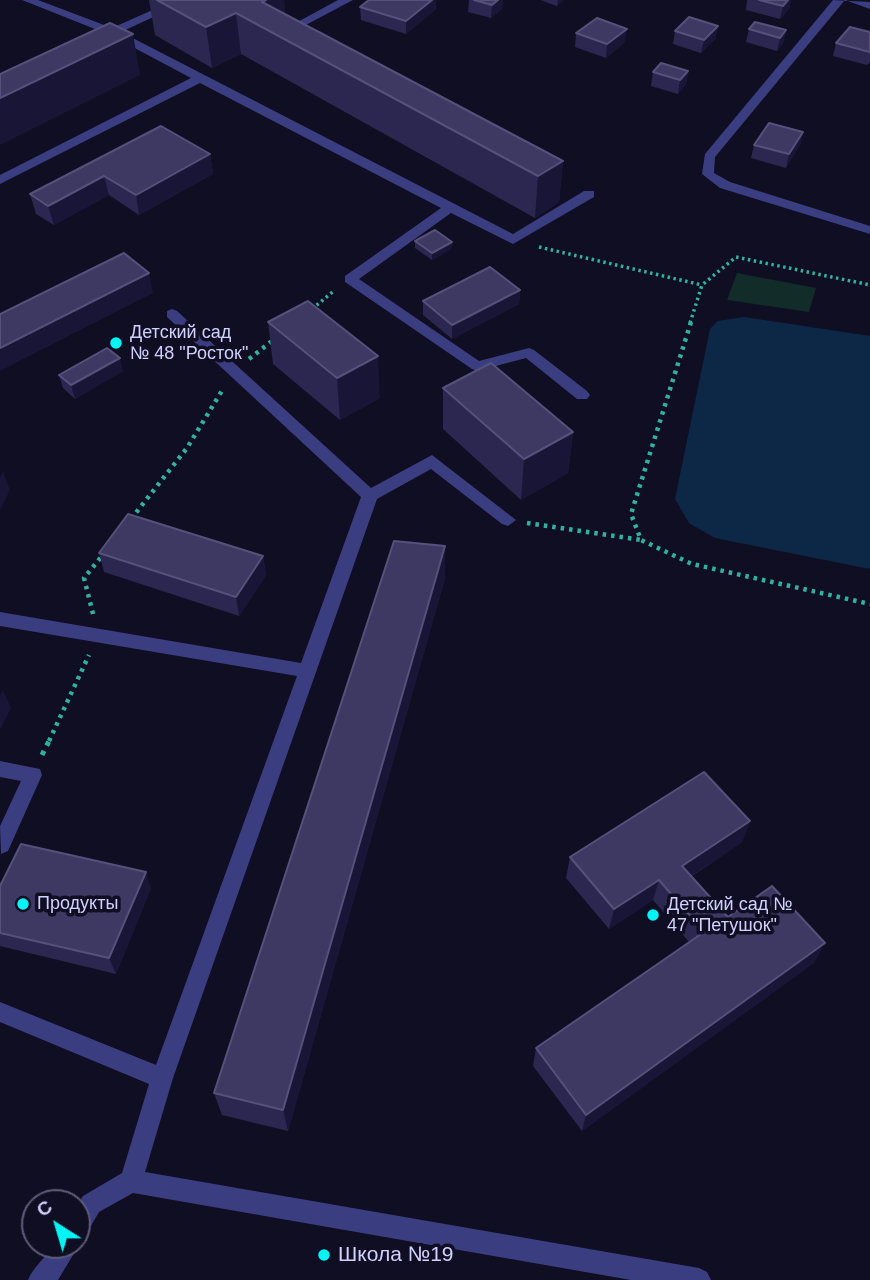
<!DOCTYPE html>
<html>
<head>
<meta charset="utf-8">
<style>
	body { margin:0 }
	#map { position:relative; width:870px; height:1280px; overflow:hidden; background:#100e22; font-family:Helvetica,sans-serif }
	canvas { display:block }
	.north { position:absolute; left:21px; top:1189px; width:70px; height:70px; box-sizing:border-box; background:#100e22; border:2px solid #5d5c7a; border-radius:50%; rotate:323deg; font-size:19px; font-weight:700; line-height:28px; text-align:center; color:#d1d0fe }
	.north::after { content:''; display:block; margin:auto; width:24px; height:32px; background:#04f4f6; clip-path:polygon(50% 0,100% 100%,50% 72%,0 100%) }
</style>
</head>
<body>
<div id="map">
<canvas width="870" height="1280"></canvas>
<div class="north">С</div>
</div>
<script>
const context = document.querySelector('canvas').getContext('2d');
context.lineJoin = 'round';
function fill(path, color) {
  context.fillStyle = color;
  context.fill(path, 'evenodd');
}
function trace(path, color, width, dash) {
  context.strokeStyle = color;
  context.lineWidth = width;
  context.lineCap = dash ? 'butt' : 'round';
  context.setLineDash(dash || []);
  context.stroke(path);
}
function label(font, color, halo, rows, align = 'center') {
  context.font = font + ' Helvetica,sans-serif';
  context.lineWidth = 7;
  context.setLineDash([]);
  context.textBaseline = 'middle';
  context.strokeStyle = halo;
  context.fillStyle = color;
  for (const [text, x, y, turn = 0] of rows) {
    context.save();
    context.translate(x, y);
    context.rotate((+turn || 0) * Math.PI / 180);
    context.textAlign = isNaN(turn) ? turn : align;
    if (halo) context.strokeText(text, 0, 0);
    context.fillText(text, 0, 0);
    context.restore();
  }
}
fill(new Path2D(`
	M737,273L816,288L809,312L727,300Z`), '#112c29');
fill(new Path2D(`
	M744,317L870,336V569L715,538L689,523L675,499L710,329L718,321Z`), '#0d2847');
trace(new Path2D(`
	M539,247L702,285
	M312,309L335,290
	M690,323L702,285L736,257L870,285`), '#30b29e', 3.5, [2.5, 3.5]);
trace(new Path2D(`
	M691,322L631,514L641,540L692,564L870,604
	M249,359L272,341
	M131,519L187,448L223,389
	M527,523L641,540
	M93,614L84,578L102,556
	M49,741L89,655`), '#30b29e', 4.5, [3.5, 5]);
trace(new Path2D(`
	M42,755L50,739`), '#30b29e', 5, [4.5, 6]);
fill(new Path2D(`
	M22,0H38L112,28L175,0H190L121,32L513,234L584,191H594V197L513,244L451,213L359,279L479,361L529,348L534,350L587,391L590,395L587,399H577L526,358L477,371L472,369L345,282V276L441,208L200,83L0,184V175L191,78L110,35Z
	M338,0H353L302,27L292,25Z
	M833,0L870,2V9L845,0L715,157L714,173L730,182L870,226V234L720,188L702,174L705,154Z
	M172,309L177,311L371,488L432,455L516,520L508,526L502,524L431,469L377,499L173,1078L145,1172L699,1268L707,1272L711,1280H631L133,1193L99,1212L85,1236L77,1240V1206L83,1196L122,1173L149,1084L0,1022V1002L156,1065L297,676L0,626V612L301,663L361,497L167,317V311Z
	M0,761L40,769L42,775L8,851L1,854L0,826L21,781L0,777Z
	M77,1241L79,1245L58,1280H28C33,1267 46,1257 54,1245H77Z`), '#3a3d80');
fill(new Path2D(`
	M149,0H284L285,15L563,161L559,202L535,218L241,54L212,68L155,35Z
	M369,0H436V9L406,34L361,20L360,7Z
	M469,0H503L502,9L491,18L468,12Z
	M540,0H564L557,6Z
	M747,0H791L789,9L780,19L746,10Z
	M718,26L715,39L701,53L673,44L675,31Z
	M749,29L786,30L783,43L777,51L746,42Z
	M870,32V62L867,65L833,56L836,43Z
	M576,33L625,42L606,58L575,47Z
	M688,71L686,84L678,94L651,86L653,72Z
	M161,126L210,154L213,174L139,215L109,195L54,225L36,214L30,194Z
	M803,132L800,145L786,168L751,158L754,145Z
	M415,241L452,242L451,249L432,260L415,248Z
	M520,290L519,304L452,339L423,315V301Z
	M268,322L380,398L340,420L273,364Z
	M123,371L75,399L63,388L59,375Z
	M443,388L573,432L568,473L521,500L443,429Z
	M445,546V578L288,1131L222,1115L214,1093Z
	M99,553L263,556L266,575L239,616L104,572Z
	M750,821L742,842L692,876L728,917L815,962L582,1131L533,1066L536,1048L689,942L653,900L609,929L566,878L570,857Z
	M0,886L151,888L116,974L0,946Z`), '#2b2750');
fill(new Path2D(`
	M266,0H284L287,32L262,2Z
	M432,0H436V9L406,34V21Z
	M498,0H503L502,9L491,18L492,5Z
	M558,0H564L557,6Z
	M788,0H791L789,9L780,19L783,6Z
	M236,13L241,54L212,68L206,27Z
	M718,26L715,39L701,53L704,40Z
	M627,29L625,42L606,58L607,44Z
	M786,30L783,43L777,51L780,38Z
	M133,34L140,75L0,145V98Z
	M688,71L686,84L678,94L680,80Z
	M803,132L800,145L786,168L789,154Z
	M210,154L213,174L139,215L136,195Z
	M563,161L559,202L535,218L538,176Z
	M104,176L109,195L54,225L48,206Z
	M452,242L451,249L432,260V253Z
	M149,273L153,293L0,371V348Z
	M520,290L519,304L452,339V325Z
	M378,356L380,398L340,420L337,378Z
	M120,358L123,371L75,399L71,385Z
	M573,432L568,473L521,500L524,459Z
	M3,471L10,490L0,510V477Z
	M445,546V578L288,1131L283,1110Z
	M263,556L266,575L239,616L236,597Z
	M3,690L11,708L0,730V696Z
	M750,821L742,842L676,886L682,866Z
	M146,872L151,888L116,974L109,958Z
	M659,880L653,900L609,929L614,909Z
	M825,943L815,962L582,1131L586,1115Z`), '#191536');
const building = new Path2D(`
	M157,0H266L262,2L563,161L538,176L236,13L206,27Z
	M369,0H432L406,21L360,7Z
	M474,0H498L492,5Z
	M759,0H788L783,6Z
	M689,17L718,26L704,40L675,31Z
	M597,18L627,29L607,44L576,33Z
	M755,22L786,30L780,38L749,29Z
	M110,23L133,34L0,98V74Z
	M850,27L870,32V52L836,43Z
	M661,63L688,71L680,80L653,72Z
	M769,123L803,132L789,154L754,145Z
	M161,126L210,154L136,195L104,176L48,206L30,194Z
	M435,230L452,242L432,253L415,241Z
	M124,253L149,273L0,348V314Z
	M490,267L520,290L452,325L423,301Z
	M308,301L378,356L337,378L268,322Z
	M107,348L120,358L71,385L59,375Z
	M491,363L573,432L524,459L443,388Z
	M128,514L263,556L236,597L99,553Z
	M394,541L445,546L283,1110L214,1093Z
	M704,772L750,821L682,866L728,917L772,886L825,943L586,1115L536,1048L704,932L659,880L614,909L570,857Z
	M21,844L146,872L109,958L0,933V886Z`);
fill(building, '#3d3963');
trace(building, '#54517b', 2);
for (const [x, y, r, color] of [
	[116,343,7,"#04f4f6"],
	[23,904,7,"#04f4f6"],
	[653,915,7,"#04f4f6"],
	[324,1255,7,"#04f4f6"]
]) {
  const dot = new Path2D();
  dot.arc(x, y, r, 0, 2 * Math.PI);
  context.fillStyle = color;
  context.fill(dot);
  trace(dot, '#100e22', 2.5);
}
label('18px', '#d1d0fe', '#100e22', [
	["Детский сад",130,333],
	["№ 48 \"Росток\"",130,354],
	["Продукты",37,904],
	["Детский сад №",667,905],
	["47 \"Петушок\"",667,926]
], 'left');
label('21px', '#d1d0fe', '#100e22', [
	["Школа №19",338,1255]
], 'left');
</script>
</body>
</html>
